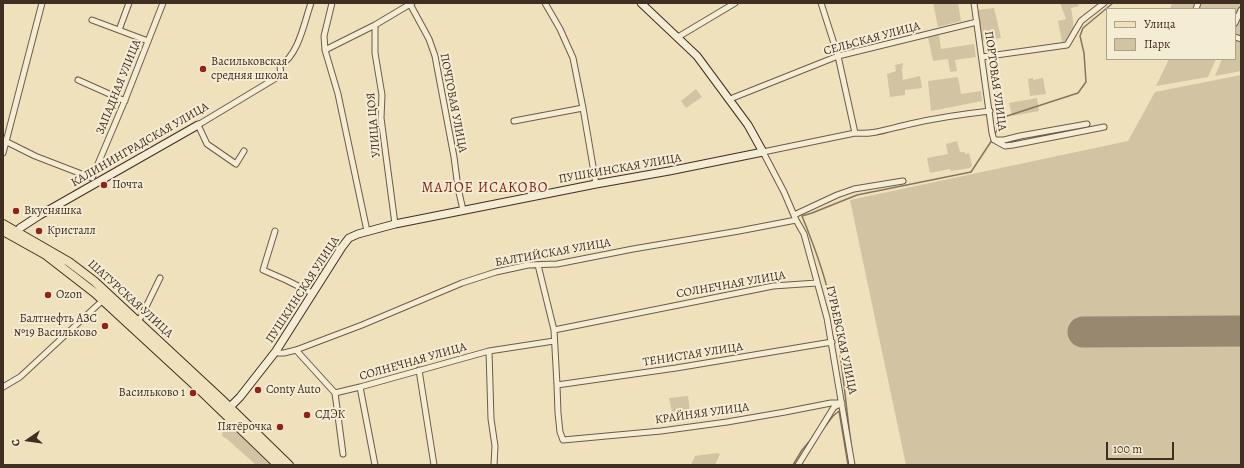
<!DOCTYPE html>
<html>
<head>
<meta charset="utf-8">
<style>
	body { margin:0 }
	#map { position:relative; width:1244px; height:468px; overflow:hidden; background:#f0e1bd; font-family:Alegreya,serif }
	canvas { display:block }
	.frame { position:absolute; inset:0; border:4px solid #3f2e21; pointer-events:none }
	.legend { position:absolute; left:1106px; top:8px; width:130px; height:52px; box-sizing:border-box; background:#f5ecd4; border:1px solid #aca08c; margin:0; padding:5px 7px; list-style:none; font-size:12px; color:#3f2e21 }
	.legend li { display:flex; align-items:center; gap:8px; height:20px }
	.legend b { width:20px; border:1px solid #aca08c }
	.north { position:absolute; left:8px; top:420px; width:40px; height:40px; -webkit-text-stroke:3px #f5ecd4; paint-order:stroke; rotate:257deg; font-size:11px; font-weight:700; line-height:16px; text-align:center; color:#3f2e21 }
	.north::after { content:''; display:block; margin:auto; width:14px; height:18px; background:#3f2e21; clip-path:polygon(50% 0,100% 100%,50% 72%,0 100%) }
	.scale { position:absolute; left:1106px; top:442px; width:68px; height:18px; box-sizing:border-box; border:2px solid #3f2e21; border-top:0; padding-left:5px; font-size:12px; line-height:14px; white-space:nowrap; color:#3f2e21; -webkit-text-stroke:3px #f5ecd4; paint-order:stroke }
</style>
</head>
<body>
<div id="map">
<canvas width="1244" height="468"></canvas>
<div class="frame"></div>
<ul class="legend">
<li><b style="height:5px;background:#f0e1bd"></b>Улица</li>
<li><b style="height:11px;background:#d2c3a2"></b>Парк</li>
</ul>
<div class="north">С</div>
<div class="scale">100 m</div>
</div>
<script>
const context = document.querySelector('canvas').getContext('2d');
context.lineJoin = 'round';
function fill(path, color) {
  context.fillStyle = color;
  context.fill(path, 'evenodd');
}
function trace(path, color, width, dash) {
  context.strokeStyle = color;
  context.lineWidth = width;
  context.lineCap = dash ? 'butt' : 'round';
  context.setLineDash(dash || []);
  context.stroke(path);
}
function label(font, color, halo, rows, align = 'center') {
  context.font = font + ' Alegreya,serif';
  context.lineWidth = 4;
  context.setLineDash([]);
  context.textBaseline = 'middle';
  context.strokeStyle = halo;
  context.fillStyle = color;
  for (const [text, x, y, turn = 0] of rows) {
    context.save();
    context.translate(x, y);
    context.rotate((+turn || 0) * Math.PI / 180);
    context.textAlign = isNaN(turn) ? turn : align;
    if (halo) context.strokeText(text, 0, 0);
    context.fillText(text, 0, 0);
    context.restore();
  }
}
fill(new Path2D(`
	M933,3H958L961,21L938,27Z
	M1060,3H1078L1079,6L1071,8C1073,20 1078,39 1062,42L1058,21L1066,19Z
	M1172,3H1241V35H1235V9H1170Z
	M994,8L1001,38L982,41L977,10Z
	M939,35L941,49L974,44L976,57L955,60L957,71L950,72L948,59L933,61L928,37Z
	M1235,38L1241,41V71L1215,76L1222,59H1235Z
	M1169,59H1216L1208,77L1156,86Z
	M903,63L902,70L903,80L920,76L922,88L905,90V95L890,97L887,74L896,71L895,65Z
	M1241,75V328L1082,327V335L1241,336V465H906L850,200L1128,141L1155,92Z
	M958,77L961,94L981,91L982,101L931,111L928,81Z
	M1033,78V80L1043,78L1046,94L1030,96L1028,79Z
	M696,89L702,97L686,108L681,101Z
	M1037,98L1039,111L1012,116L1009,103Z
	M957,141L960,152H965V154L969,153L972,165L970,168L951,171L950,169L930,173L927,158L948,154L946,144Z
	M343,239H344L343,242L312,288H310V286L336,244Z
	M688,396L691,420L674,422L669,398Z
	M225,421L271,465H256L227,439L222,436Z
	M717,453L720,454L715,465H691L695,456Z`), '#d2c3a2');
trace(new Path2D(`
	M995,134L999,126L1007,116L1078,93L1086,82L1084,53L1080,36L1083,28L1113,3
	M823,429L833,416L839,411L848,465
	M852,451C845,401 842,350 830,300C824,271 813,243 802,216L812,213L857,195L971,172L992,140
	M793,465L802,450L813,437`), '#85755f', 1.5);
trace(new Path2D(`
	M1083,332L1241,331`), '#98886f', 31);
const street = new Path2D(`
	M332,3L324,36L325,50L338,94L367,231
	M545,3L560,29L573,58L583,108L596,184
	M821,3L838,56L855,133
	M974,3L992,133L994,140H1004L1020,136L1087,124
	M410,4L429,39L435,56L454,157L458,188L463,210
	M1196,9L1198,3
	M92,20L148,41
	M1235,23L1241,10
	M375,25V53L382,95L381,118L395,224
	M119,30L129,3
	M678,37L735,3
	M1235,37L1241,39
	M325,50L375,25L412,3
	M982,57L1067,45L1081,21L1104,3
	M78,80L125,101
	M730,99L838,56L977,22
	M514,121L583,108
	M3,140L35,156L92,178L125,100L163,3
	M996,141L1005,146L1013,145L1104,127
	M244,151L236,164L207,144L198,125L281,75L280,66C299,54 304,23 311,3
	M3,153L42,3
	M794,215L837,195L854,189L903,181
	M796,220L784,192L763,152L855,133C874,135 891,128 910,124C936,118 963,114 990,111
	M275,231L263,270L286,280L312,293
	M538,265L554,330L557,385L558,413L560,432L563,440L661,431L727,422L785,412L831,403H842
	M137,321L141,317L160,278
	M554,330L773,286L817,283
	M296,350L335,393L360,387L489,351L554,341
	M489,351L491,419L495,446L494,465
	M275,353H284L296,350L362,325L462,283L496,272L528,265L557,264L633,249L739,231L796,220L804,234L827,318L852,465
	M419,370L434,465
	M557,385L676,368L832,342
	M3,387L20,377L103,300
	M360,387L375,465
	M335,393L343,454
	M798,465L834,407L840,404`);
const secondary = new Path2D(`
	M14,235L20,228L40,215L198,125
	M227,410L240,397L276,351L342,247L349,238L358,234L395,224L596,184L669,171L763,152L748,125L697,56L641,3`);
const primary = new Path2D(`
	M3,224L69,262L94,281L222,400L289,465
	M3,231L46,255L95,293L198,388L278,465`);
trace(street, '#6b5b48', 7);
trace(secondary, '#3f2e21', 9);
trace(primary, '#3f2e21', 10);
trace(street, '#f5ecd4', 5);
trace(secondary, '#f5ecd4', 7);
trace(primary, '#f0e1bd', 8);
for (const [x, y, r, color] of [
	[203,69,4,"#8f2418"],
	[104,185,4,"#8f2418"],
	[16,211,4,"#8f2418"],
	[39,231,4,"#8f2418"],
	[48,295,4,"#8f2418"],
	[105,326,4,"#8f2418"],
	[258,390,4,"#8f2418"],
	[193,393,4,"#8f2418"],
	[307,415,4,"#8f2418"],
	[280,427,4,"#8f2418"]
]) {
  const dot = new Path2D();
  dot.arc(x, y, r, 0, 2 * Math.PI);
  context.fillStyle = color;
  context.fill(dot);
  trace(dot, '#f5ecd4', 1.5);
}
label('12px', '#3f2e21', '#f5ecd4', [
	["СЕЛЬСКАЯ УЛИЦА",872,39,-15],
	["ПОРТОВАЯ УЛИЦА",995,81,82],
	["ЗАПАДНАЯ УЛИЦА",119,87,-68],
	["ПОЧТОВАЯ УЛИЦА",453,103,79],
	["УЛИЦА ЦОЯ",374,125,-95],
	["КАЛИНИНГРАДСКАЯ УЛИЦА",140,145,-30],
	["ПУШКИНСКАЯ УЛИЦА",620,169,-10],
	["БАЛТИЙСКАЯ УЛИЦА",553,253,-10],
	["СОЛНЕЧНАЯ УЛИЦА",731,285,-10],
	["ПУШКИНСКАЯ УЛИЦА",303,290,-57],
	["ШАТУРСКАЯ УЛИЦА",130,299,42],
	["ГУРЬЕВСКАЯ УЛИЦА",841,340,78],
	["ТЕНИСТАЯ УЛИЦА",693,355,-9],
	["СОЛНЕЧНАЯ УЛИЦА",413,362,-16],
	["КРАЙНЯЯ УЛИЦА",702,414,-8]
]);
label('12px', '#3f2e21', '#f5ecd4', [
	["Васильковская",211,62],
	["средняя школа",211,76],
	["Почта",112,185],
	["Вкусняшка",24,211],
	["Кристалл",47,231],
	["Ozon",56,295],
	["Балтнефть АЗС",97,319,"right"],
	["№19 Васильково",97,333,"right"],
	["Conty Auto",266,390],
	["Васильково 1",185,393,"right"],
	["СДЭК",315,415],
	["Пятёрочка",272,427,"right"]
], 'left');
context.letterSpacing = '1px';
label('14px', '#7a1f14', '#f5ecd4', [
	["МАЛОЕ ИСАКОВО",485,189]
]);
context.letterSpacing = '0px';
</script>
</body>
</html>
